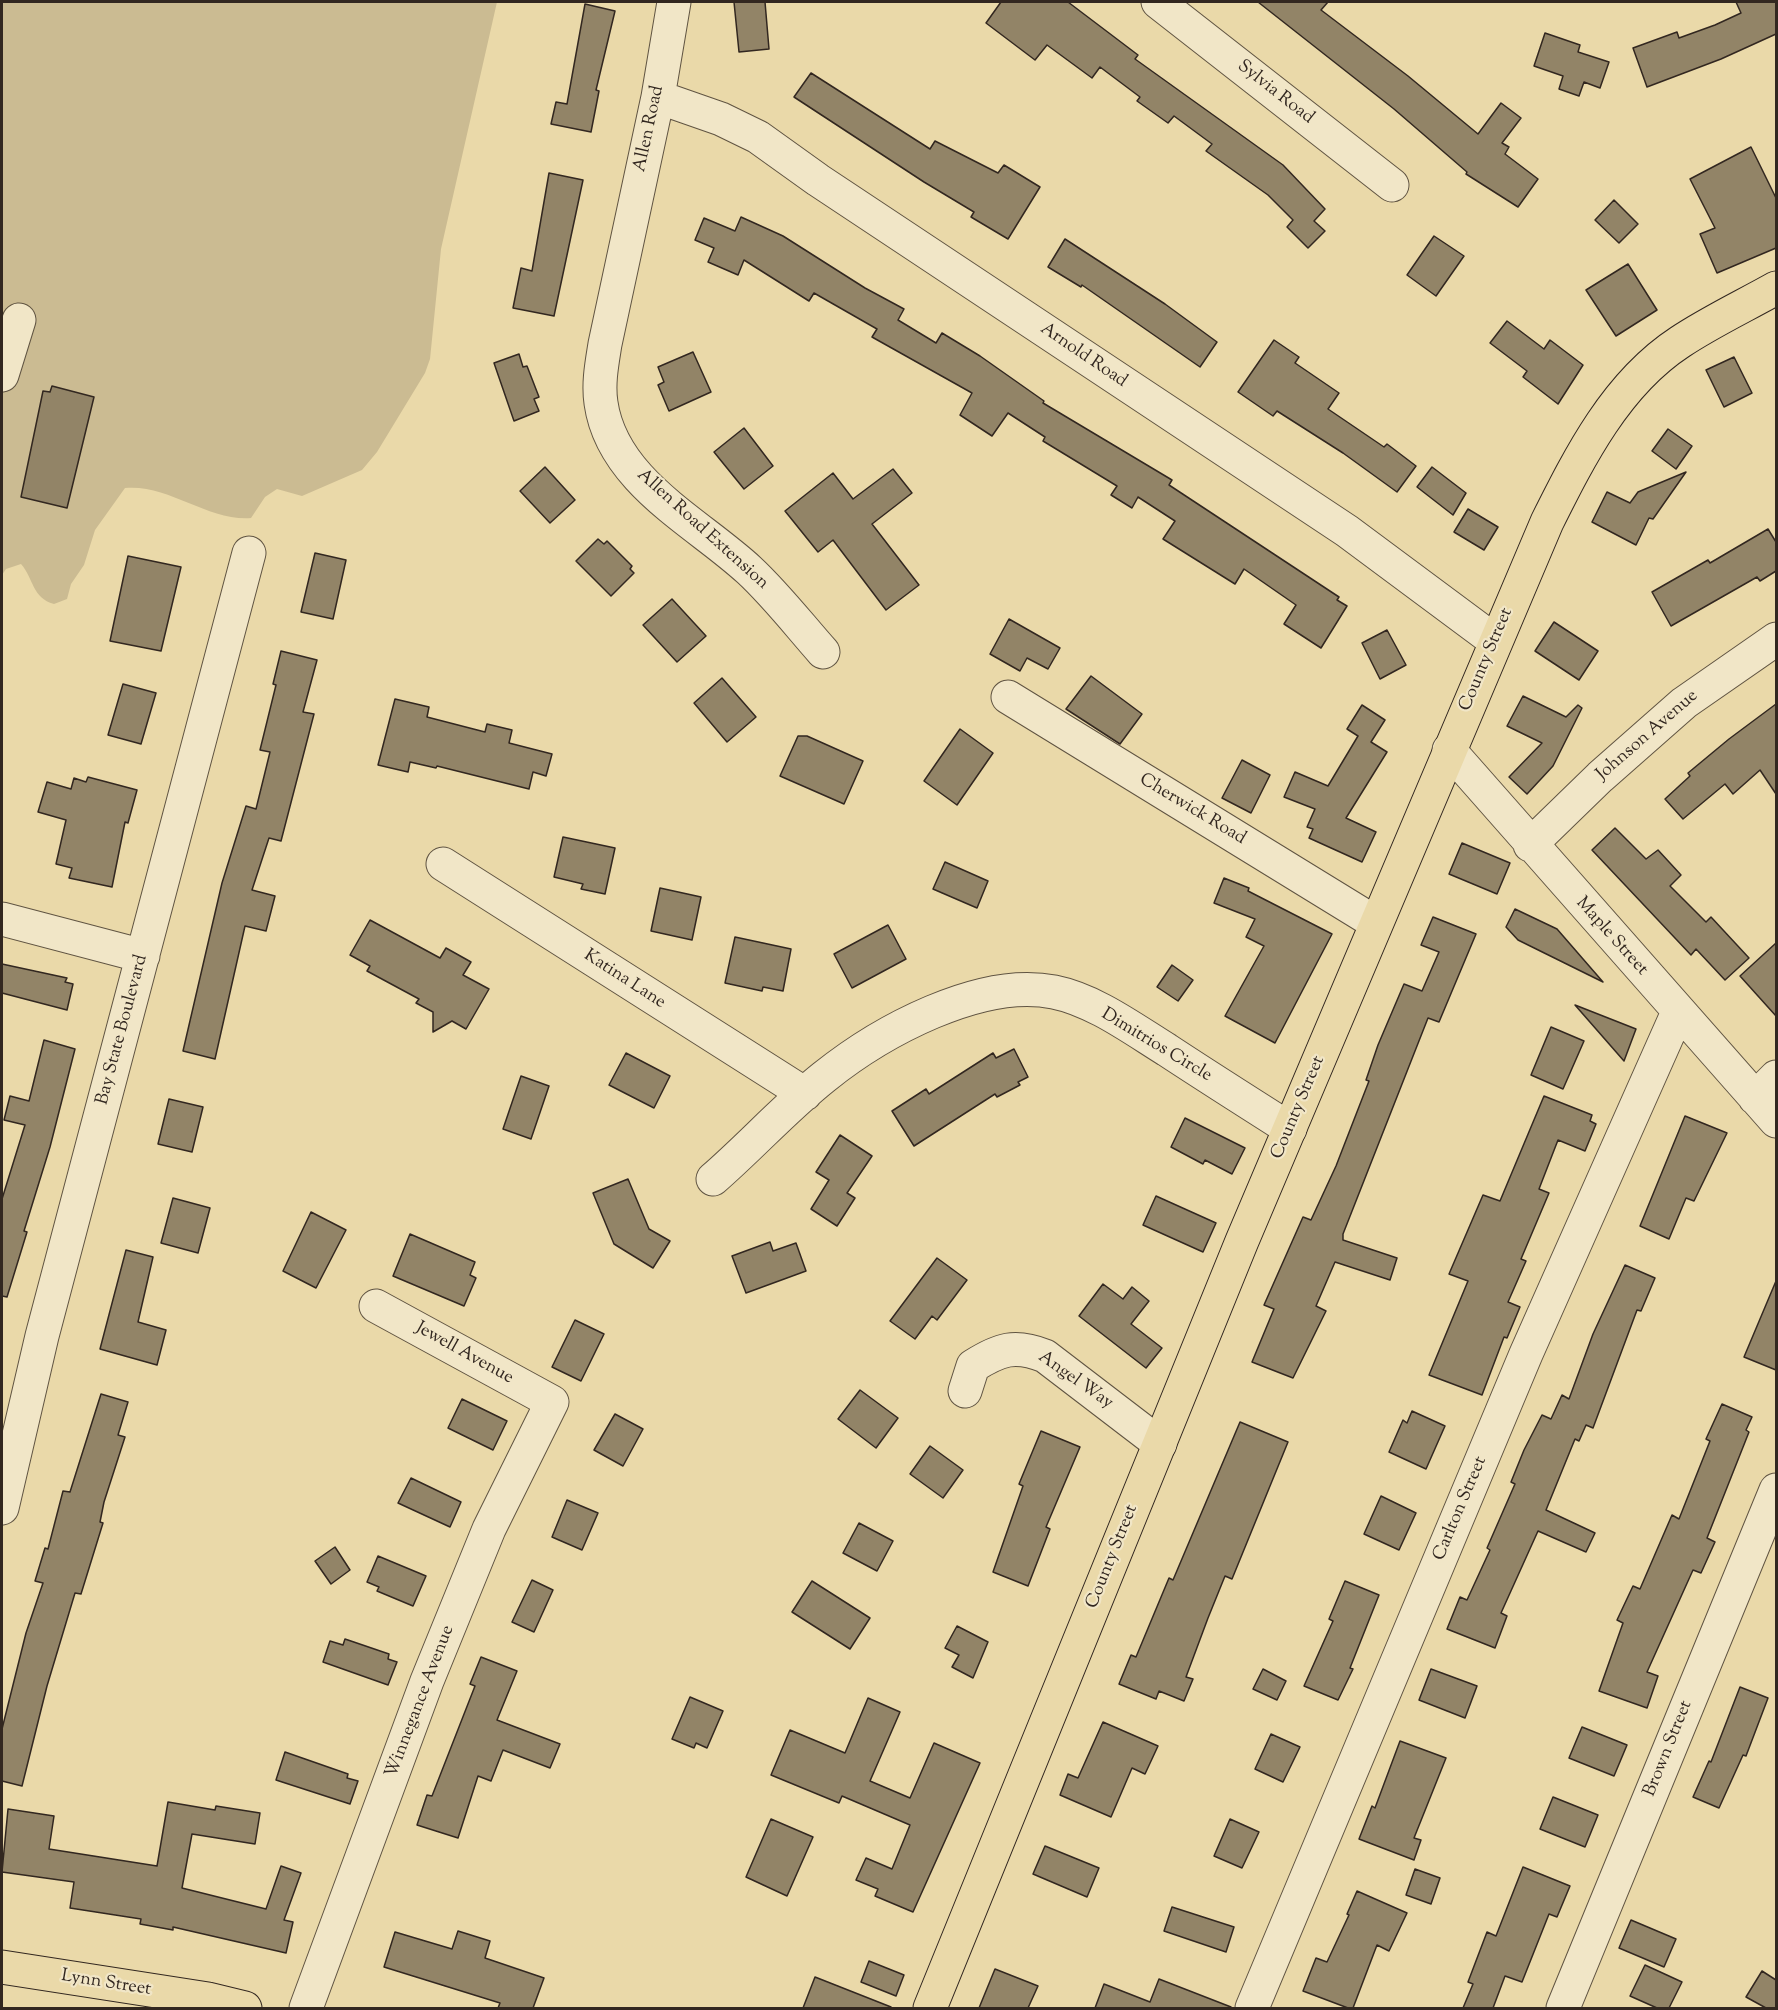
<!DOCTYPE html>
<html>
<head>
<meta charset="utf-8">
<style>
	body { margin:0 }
	#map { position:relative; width:1778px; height:2010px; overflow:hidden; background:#ead9a9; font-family:"Sorts Mill Goudy",serif }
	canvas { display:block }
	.frame { position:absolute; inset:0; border:3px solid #322720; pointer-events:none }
</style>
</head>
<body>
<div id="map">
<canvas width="1778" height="2010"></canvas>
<div class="frame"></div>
</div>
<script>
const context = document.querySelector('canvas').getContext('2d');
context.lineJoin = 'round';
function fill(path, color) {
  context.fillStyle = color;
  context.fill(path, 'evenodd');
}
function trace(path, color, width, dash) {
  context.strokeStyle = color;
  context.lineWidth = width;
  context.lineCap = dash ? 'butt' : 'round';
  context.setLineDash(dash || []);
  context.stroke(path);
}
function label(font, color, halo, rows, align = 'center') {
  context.font = font + ' "Sorts Mill Goudy",serif';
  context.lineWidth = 4.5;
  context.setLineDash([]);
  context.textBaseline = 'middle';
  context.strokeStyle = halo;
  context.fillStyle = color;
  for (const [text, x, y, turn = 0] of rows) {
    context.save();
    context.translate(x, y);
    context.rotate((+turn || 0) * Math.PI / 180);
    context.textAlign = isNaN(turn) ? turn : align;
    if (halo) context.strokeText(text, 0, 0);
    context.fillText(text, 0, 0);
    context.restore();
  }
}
fill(new Path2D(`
	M2,2H497L441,249L430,359L425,373L377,452L362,470L302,496L277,489L265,497L251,518C207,521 169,484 125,488L95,530L84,565L71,584L67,599L54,604C32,598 34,579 21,564L6,569L2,575Z`), '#cbbb92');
const building = new Path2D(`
	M734,2H765L769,49L739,52Z
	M1001,2H1068L1138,55L1135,59L1283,165L1325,209L1314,221L1325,231L1308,248L1287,227L1293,220L1268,195L1206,151L1212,144L1174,116L1168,123L1137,101L1140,97L1100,67L1092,78L1047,45L1035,60L986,23Z
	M1258,2H1328L1321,10L1408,76L1478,134L1501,103L1521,118L1502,143L1509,147L1505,154L1538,179L1518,207L1466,174L1467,172L1394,109Z
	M1736,2H1776V34L1721,59L1647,87L1633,48L1677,32L1679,38L1715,25L1741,13Z
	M585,4L615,11L596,90L599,91L591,132L551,124L556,102L567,104Z
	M1545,33L1580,45L1578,52L1609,62L1600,88L1584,82L1579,96L1559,89L1563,76L1534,66Z
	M811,73L930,149L935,141L998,173L1004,165L1040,187L1008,239L971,217L974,212L924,182L794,97Z
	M1751,147L1776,198V248L1717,273L1700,234L1715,228L1690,179Z
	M549,173L583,180L554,316L513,308L521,268L532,271Z
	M1614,200L1638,224L1619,243L1595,220Z
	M741,217L783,236L865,288L904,309L898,320L936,343L942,333L980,356L1044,401L1043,403L1172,480L1169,485L1339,597L1337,600L1347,606L1321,648L1284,624L1296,605L1244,569L1235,584L1163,539L1175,521L1138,497L1132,508L1111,495L1117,486L1043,441L1045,437L1008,413L992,436L960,415L972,393L872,337L877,329L814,293L809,301L744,260L738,275L708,262L714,248L695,240L704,218L735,231Z
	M1434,236L1464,256L1436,296L1407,275Z
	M1065,239L1165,304L1217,342L1200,367L1082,285L1081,287L1048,267Z
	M1628,264L1657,310L1616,336L1586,290Z
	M1507,321L1544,349L1550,340L1583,365L1558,404L1523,377L1527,371L1490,343Z
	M1274,340L1299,357L1295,363L1339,393L1328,409L1384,447L1387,444L1416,466L1397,492L1343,453L1277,411L1273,416L1238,392Z
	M693,352L711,392L669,411L658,385L664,382L658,367Z
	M519,354L523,367L527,366L539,397L534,399L539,411L514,421L494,363Z
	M1734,357L1752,393L1724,407L1706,370Z
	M52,386L94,397L67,508L21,497L43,391L50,392Z
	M744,428L773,466L744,489L714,452Z
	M1668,429L1692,446L1676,469L1652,451Z
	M545,467L575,500L550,523L520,491Z
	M1432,467L1466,493L1453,515L1417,487Z
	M893,469L912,493L872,524L919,585L886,610L833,540L818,552L785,511L833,473L853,499Z
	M1686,472L1653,519L1649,518L1636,545L1592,522L1607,492L1630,503L1638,492Z
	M1468,509L1498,527L1484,550L1454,532Z
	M1768,529L1776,542V571L1760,581L1757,577L1671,626L1652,592L1708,560L1710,563Z
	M598,539L604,544L607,541L632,566L630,569L634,573L611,596L576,561Z
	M315,553L346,560L333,619L301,612Z
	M128,556L181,567L161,651L110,641Z
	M672,599L706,636L677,662L643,625Z
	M1009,619L1060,648L1048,669L1027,658L1020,671L990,654Z
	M1554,622L1598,651L1579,680L1535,651Z
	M1387,630L1406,665L1380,679L1362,643Z
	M281,651L317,660L303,712L314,714L281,841L269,838L252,890L275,896L266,931L245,926L215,1059L183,1051L222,883L246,806L256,809L270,752L260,750L276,685L273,684Z
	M1091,676L1142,714L1120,744L1066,709Z
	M722,678L756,717L727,742L694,703Z
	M123,684L156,693L141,744L108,735Z
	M1523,696L1566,717L1578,705L1582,708L1553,766L1527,794L1509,777L1542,743L1507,726Z
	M395,699L429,707L427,717L485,732L487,724L512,730L509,743L552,754L546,776L533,772L529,789L437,766L436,768L410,762L408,772L378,765Z
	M1776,704V794L1760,770L1733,794L1725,784L1683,819L1665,799L1690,776L1688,773L1729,739Z
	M1362,705L1385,720L1371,742L1387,752L1346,818L1376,832L1362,862L1309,838L1313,829L1307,827L1315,809L1284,797L1295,772L1328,786L1358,736L1347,729Z
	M960,729L993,753L957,805L924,781Z
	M798,736H807L863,761L844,804L780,776Z
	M1242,760L1270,775L1251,813L1222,798Z
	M88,777L137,790L128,823L125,822L112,887L69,878L72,868L56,864L66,820L38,812L47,782L71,789L74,778L86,782Z
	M1615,828L1646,859L1658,850L1681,875L1670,886L1706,922L1711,917L1749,958L1725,980L1696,949L1691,955L1592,850Z
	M563,837L615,848L605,894L581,889L583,884L554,877Z
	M1462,843L1510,863L1497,894L1449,874Z
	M945,862L988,881L977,908L933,889Z
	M1224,878L1249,888L1248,891L1332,934L1275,1043L1225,1016L1264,946L1246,937L1255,919L1214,903Z
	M660,888L701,897L692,940L651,931Z
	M1515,909L1557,929L1603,982L1518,940L1506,927Z
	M1433,917L1476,934L1439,1022L1428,1018L1343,1234V1240L1397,1258L1390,1280L1335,1262L1316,1306L1326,1311L1293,1378L1252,1362L1274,1309L1264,1305L1303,1217L1311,1220L1336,1166L1369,1081L1366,1080L1378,1045L1404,984L1422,991L1439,952L1421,945Z
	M370,920L440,958L446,948L471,962L463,975L489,989L466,1029L452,1021L433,1032V1012L416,1003L419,999L367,971L370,966L350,955Z
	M888,925L906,959L852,988L834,954Z
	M735,937L791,949L783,991L763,987L762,991L725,983Z
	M1776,943V1016L1740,976Z
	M2,964L67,978L65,982L73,984L67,1010L2,993Z
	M1172,965L1193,980L1178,1001L1157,987Z
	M1575,1005L1636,1029L1624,1061Z
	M1551,1027L1584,1041L1563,1089L1531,1075Z
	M44,1040L75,1049L50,1147L24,1231L27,1232L7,1297L2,1296V1199L25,1125L4,1120L10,1096L29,1101Z
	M1014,1049L1028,1077L1018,1082L1020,1085L997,1097L995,1094L914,1146L892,1111L926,1089L929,1094L993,1053L996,1058Z
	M626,1053L670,1076L654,1108L609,1085Z
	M521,1076L549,1086L531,1139L503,1129Z
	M1544,1096L1592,1115L1590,1121L1596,1124L1585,1151L1558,1140L1539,1189L1549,1193L1521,1259L1526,1261L1508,1302L1520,1307L1507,1338L1504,1337L1482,1395L1429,1375L1468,1281L1449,1274L1483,1195L1500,1201Z
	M169,1099L203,1107L192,1152L158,1144Z
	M1685,1116L1727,1133L1694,1201L1686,1198L1669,1239L1640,1226Z
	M1185,1118L1245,1148L1232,1174L1205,1160L1203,1164L1171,1147Z
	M840,1135L872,1156L847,1193L855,1198L837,1226L811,1209L829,1180L816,1172Z
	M628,1179L649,1229L670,1241L653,1268L614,1244L593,1193Z
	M1156,1196L1216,1223L1203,1252L1143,1225Z
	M173,1198L210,1208L198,1253L161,1243Z
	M311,1212L346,1230L316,1288L283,1271Z
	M410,1234L475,1262L470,1275L476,1278L464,1306L393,1276Z
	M770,1242L773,1251L796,1243L806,1271L746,1293L732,1256Z
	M126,1250L153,1257L138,1322L166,1330L157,1365L100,1349Z
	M937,1258L967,1280L937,1320L932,1316L915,1339L890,1321Z
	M1625,1265L1655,1278L1641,1311L1637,1310L1593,1428L1586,1425L1579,1441L1575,1439L1546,1510L1595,1533L1586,1552L1538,1531L1501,1613L1507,1616L1495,1648L1447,1629L1460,1597L1467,1600L1490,1550L1487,1548L1515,1484L1511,1482L1524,1450L1542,1415L1551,1419L1562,1395L1569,1399L1593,1334Z
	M1776,1281V1370L1744,1357Z
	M1103,1284L1123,1299L1132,1287L1149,1301L1131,1324L1162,1348L1146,1368L1079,1316Z
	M575,1320L604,1334L581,1381L552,1367Z
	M860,1390L898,1418L876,1448L838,1419Z
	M101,1394L128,1402L118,1435L125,1437L104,1502L100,1522L103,1523L81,1594L75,1593L47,1686L22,1786L2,1781V1729L26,1633L43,1583L35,1581L45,1548L48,1549L63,1491L70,1492Z
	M462,1399L507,1421L493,1450L448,1428Z
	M1722,1404L1752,1417L1746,1430L1749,1432L1707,1538L1715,1542L1701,1573L1693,1570L1647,1672L1658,1676L1647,1708L1599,1691L1623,1623L1617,1620L1633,1586L1640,1589L1672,1515L1679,1519L1710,1441L1706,1439Z
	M1412,1411L1445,1426L1426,1469L1389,1452L1403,1420L1407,1423Z
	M615,1414L643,1429L623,1466L594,1450Z
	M1240,1422L1288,1442L1232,1579L1225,1576L1208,1618L1186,1677L1193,1679L1184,1701L1159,1691L1156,1699L1119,1684L1131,1655L1136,1657L1169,1578L1173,1580Z
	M1041,1431L1080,1447L1046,1527L1050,1529L1028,1586L993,1572L1023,1486L1019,1484Z
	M930,1446L963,1470L943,1498L910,1474Z
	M411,1478L461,1502L450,1527L398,1503Z
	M1381,1496L1416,1513L1399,1550L1364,1534Z
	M567,1500L598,1513L582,1550L552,1537Z
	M859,1523L893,1541L877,1571L843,1553Z
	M335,1547L350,1570L331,1584L315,1561Z
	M378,1556L426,1576L413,1606L377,1591L379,1587L367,1582Z
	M532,1580L553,1590L534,1632L512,1622Z
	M812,1581L870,1618L850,1649L792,1612Z
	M1345,1581L1379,1595L1350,1668L1353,1669L1338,1700L1304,1686L1333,1621L1329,1619Z
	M957,1626L988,1642L973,1678L952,1667L959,1655L945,1648Z
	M345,1639L389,1654L388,1659L397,1662L388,1685L323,1662L330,1641L343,1645Z
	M481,1657L517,1671L497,1720L560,1744L550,1768L503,1750L491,1781L478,1776L458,1838L417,1825L427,1795L432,1796L475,1686L470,1684Z
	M1263,1669L1286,1681L1277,1700L1253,1689Z
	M1431,1669L1477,1686L1465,1718L1419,1700Z
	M1740,1687L1768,1698L1746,1756L1743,1755L1719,1808L1693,1797L1709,1761L1711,1762Z
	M690,1697L723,1711L707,1748L696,1743L694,1748L672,1739Z
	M868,1698L900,1712L870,1781L910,1798L934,1743L980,1763L913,1912L875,1896L878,1889L856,1880L866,1858L892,1869L910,1825L842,1796L839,1803L771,1775L790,1730L845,1753Z
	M1103,1722L1158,1746L1145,1774L1132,1768L1111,1817L1060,1795L1068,1774L1078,1778Z
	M1582,1727L1627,1745L1614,1776L1569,1758Z
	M1271,1734L1300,1747L1283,1782L1255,1769Z
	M1400,1741L1446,1758L1414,1838L1421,1840L1414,1860L1359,1839L1372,1806L1375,1808Z
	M285,1752L348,1774L347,1778L358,1781L350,1804L276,1780Z
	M1553,1797L1598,1815L1585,1847L1540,1829Z
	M168,1802L215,1810L216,1806L260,1813L255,1844L192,1834L182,1888L266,1909L281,1866L301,1873L284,1920L293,1922L286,1953L173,1927V1930L140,1924L141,1919L70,1908L74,1882L2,1872L8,1809L54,1816L49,1849L157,1866Z
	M771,1819L813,1837L787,1896L746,1877Z
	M1230,1819L1259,1832L1242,1868L1214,1856Z
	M1045,1846L1099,1868L1087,1897L1033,1874Z
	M1523,1867L1570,1886L1557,1917L1549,1914L1522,1982L1505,1976L1493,2008H1463L1473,1984L1468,1982L1487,1932L1496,1936Z
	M1415,1869L1440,1878L1431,1904L1406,1895Z
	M1357,1891L1407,1913L1389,1951L1377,1945L1353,2008H1348L1303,1991L1316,1958L1327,1962L1349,1915L1347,1914Z
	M1172,1907L1234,1927L1226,1952L1164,1931Z
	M1631,1920L1676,1939L1664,1967L1619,1948Z
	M458,1931L490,1941L485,1958L544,1978L533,2008H498L500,2003L384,1967L395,1932L452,1949Z
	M869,1961L904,1975L896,1996L861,1982Z
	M1645,1965L1682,1982L1669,2008H1657L1630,1996Z
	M995,1969L1038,1986L1028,2008H979Z
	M1762,1971L1776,1980V2008H1766L1746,1997Z
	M815,1977L891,2007V2008H803Z
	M1159,1979L1231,2007L1230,2008H1095L1104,1984L1150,2002Z`);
fill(building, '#928467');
trace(building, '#322720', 1.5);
const minor = new Path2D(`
	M674,2L658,97L605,344C602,363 598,383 601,403C612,481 697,522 749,570C776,595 799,625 823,652
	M1158,2L1392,185
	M658,97L721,119L758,137L818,180L1347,531L1495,641
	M2,375L19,320
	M1008,697L1376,923
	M1449,750L1776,1121
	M1530,845L1600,777L1684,703L1776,639
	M443,864L805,1094
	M2,919L143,956
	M1755,1098L1776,1077
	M713,1179C751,1146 785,1108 824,1077C880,1032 980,977 1054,992C1094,1000 1133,1029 1167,1050C1208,1077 1249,1103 1290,1129
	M965,1391L973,1366C1000,1349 1015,1344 1045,1356L1160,1444
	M2,1508L42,1336L249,553
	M306,2008L427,1681L489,1529L552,1402L376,1306
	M1252,2008L1526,1354L1678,1012
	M1563,2008L1776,1490`);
const major = new Path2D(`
	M2,1967L208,1999L245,2008
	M930,2008L1242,1241L1547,522C1580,456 1616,384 1680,342C1710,322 1744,306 1776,288`);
trace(minor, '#605442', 35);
trace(major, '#322720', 35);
trace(minor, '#f1e6c7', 33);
trace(major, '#ead9a9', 33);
label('18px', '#322720', '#f1e6c7', [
	["Sylvia Road",1275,93,38],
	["Allen Road",650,129,-78],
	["Arnold Road",1083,356,34],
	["Allen Road Extension",702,530,42],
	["County Street",1487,660,-67],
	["Johnson Avenue",1648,736,-41],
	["Cherwick Road",1192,810,31],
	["Maple Street",1611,937,48],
	["Katina Lane",624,980,33],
	["Bay State Boulevard",123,1030,-75],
	["Dimitrios Circle",1156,1046,31],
	["County Street",1299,1108,-67],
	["Jewell Avenue",464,1354,29],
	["Angel Way",1075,1381,35],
	["Carlton Street",1461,1509,-67],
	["County Street",1113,1557,-68],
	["Winnegance Avenue",421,1702,-69],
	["Brown Street",1669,1749,-68],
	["Lynn Street",106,1984,9]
]);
</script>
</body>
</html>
